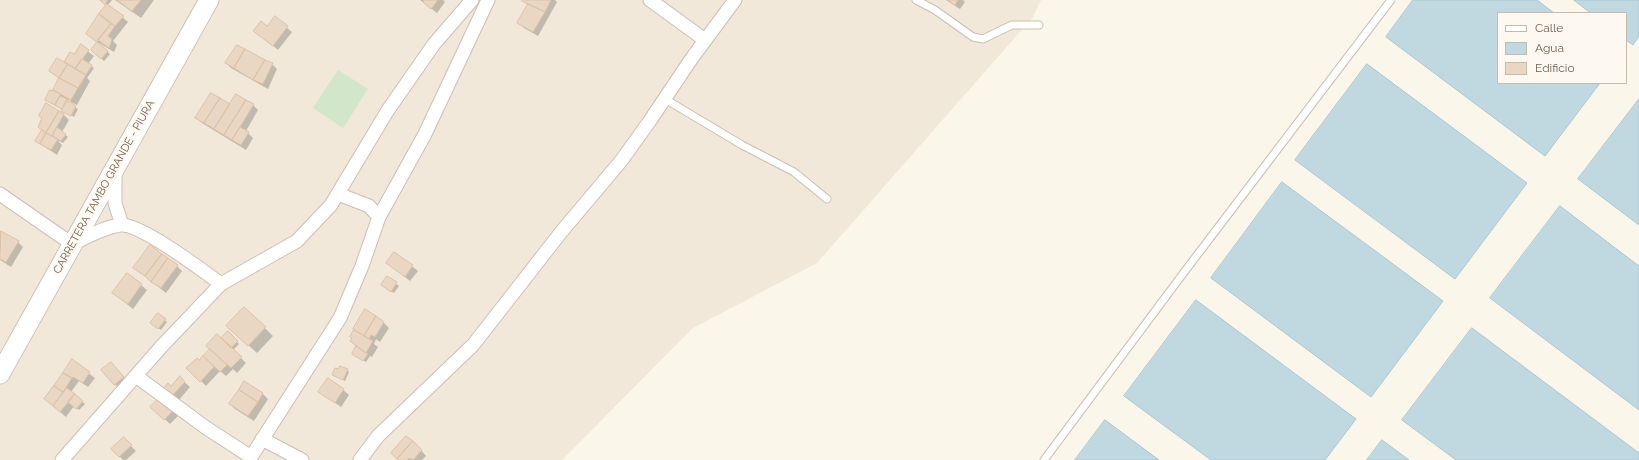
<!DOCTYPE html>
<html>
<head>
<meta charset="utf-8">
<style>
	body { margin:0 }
	#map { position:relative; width:1639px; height:460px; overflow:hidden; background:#faf6ea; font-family:Raleway,sans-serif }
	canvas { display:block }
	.legend { position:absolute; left:1497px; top:12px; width:130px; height:72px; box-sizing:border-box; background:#fdf9f0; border:1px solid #c5bcb0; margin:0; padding:5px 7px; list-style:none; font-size:12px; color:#726050 }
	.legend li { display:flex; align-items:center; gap:8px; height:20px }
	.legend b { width:20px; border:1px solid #c5bcb0 }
</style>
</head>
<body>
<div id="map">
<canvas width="1639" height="460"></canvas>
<ul class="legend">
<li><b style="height:5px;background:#fff"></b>Calle</li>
<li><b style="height:11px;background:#c0d9e1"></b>Agua</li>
<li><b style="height:11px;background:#ead7c3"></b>Edificio</li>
</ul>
</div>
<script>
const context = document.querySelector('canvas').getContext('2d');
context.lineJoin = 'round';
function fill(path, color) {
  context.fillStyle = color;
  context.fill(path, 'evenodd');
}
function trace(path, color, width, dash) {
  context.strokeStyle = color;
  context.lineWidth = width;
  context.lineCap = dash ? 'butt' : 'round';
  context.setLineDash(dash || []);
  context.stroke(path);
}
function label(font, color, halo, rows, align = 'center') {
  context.font = font + ' Raleway,sans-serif';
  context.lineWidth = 4;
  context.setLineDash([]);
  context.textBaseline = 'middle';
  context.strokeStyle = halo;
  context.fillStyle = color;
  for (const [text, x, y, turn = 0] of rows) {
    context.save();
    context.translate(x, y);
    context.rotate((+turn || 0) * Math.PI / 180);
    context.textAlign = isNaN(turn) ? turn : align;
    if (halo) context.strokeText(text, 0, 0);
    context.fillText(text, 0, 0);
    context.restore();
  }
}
fill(new Path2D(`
	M0,0H1041L1033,17L817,263L693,328L562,460H0Z`), '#f1e8d9');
fill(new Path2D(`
	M338,70L368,89L343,128L313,108Z`), '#d2e6ca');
const water = new Path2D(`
	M1413,0H1537L1554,13H1498V83H1600L1545,156L1386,37Z
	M1574,0H1639V36L1633,45L1626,40V13H1591Z
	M1367,64L1527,183L1455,279L1295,160Z
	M1639,99V225L1578,179Z
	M1282,182L1443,301L1371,397L1211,278Z
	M1560,206L1639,266V410L1490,298Z
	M1196,300L1356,419L1325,460H1211L1124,396Z
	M1472,328L1639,453V460H1456L1402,420Z
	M1105,420L1159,460H1075Z
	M1382,440L1409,460H1367Z`);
fill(water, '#c0d9e1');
trace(water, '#a8c7d2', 1);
fill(new Path2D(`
	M100,0H112L108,5L128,22L113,41L117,45L114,52L99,43L98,44L110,54L104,61L92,50L98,43L88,34L107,5Z
	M115,0H154L141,18Z
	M420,0H443L445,2L437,13Z
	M524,0H555L557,2L538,36L524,28L519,23L528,6L524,1Z
	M946,0H963L965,2L960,9Z
	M275,18L292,32L278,50L255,31L267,28Z
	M81,46L94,56L88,64L94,68L87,78L90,81L77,105L65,99L68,103L78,109L74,117L46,100L53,93L60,79L50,71L74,55Z
	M226,63L272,64L277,69L268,89L231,68Z
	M253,105L258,110L246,131L253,138L246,150L202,123L197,118L230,106Z
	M64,115L69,120L62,132L68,137L63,143L57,140L62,145L57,155L39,143Z
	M0,231L18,242L23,247L11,267L0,260Z
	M395,253L418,271L410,281L387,263Z
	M177,266L182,271L166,293L135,268Z
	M127,274L147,290L133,309L113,293Z
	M387,277L399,286L394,293L384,287Z
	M244,308L273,336L257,353L235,333Z
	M365,311L384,323L389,328L380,342L376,339L374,344L378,347L372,357L370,356L366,362L355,356L357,347L351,341L353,339L351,337Z
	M158,315L167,322L161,330L154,325Z
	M228,333L239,344L233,350L246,363L237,373L233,369L226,376L220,371L206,386L188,368L199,362L211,349L225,343Z
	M72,361L95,378L88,387L79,381L71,392L85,404L79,410L74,406L66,417L45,399Z
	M116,369L128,382L120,390L103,370Z
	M347,370L349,372L345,381L333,375Z
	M180,378L190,387L178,401L170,394L171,387Z
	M245,382L263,394L268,399L254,421L235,409L230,404Z
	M343,390L349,395L341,407L320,392Z
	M160,398L178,416L170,424L152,407Z
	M124,439L136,451L126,460H123L113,449Z
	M421,450L426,456L422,460H400Z`), '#0003');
const building = new Path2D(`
	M100,0H108L105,4Z
	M117,0H141L132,11Z
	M424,0H438L431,9L423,2Z
	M523,0H551L545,12L522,1Z
	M948,0H958L955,5Z
	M107,4L124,16L115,26L99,14Z
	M528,4L545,12L533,32L517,23Z
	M99,14L111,24L97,42L86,34Z
	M275,16L288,26L273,46L253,31L261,21L267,26Z
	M111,24L115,26L108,36L112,39L109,48L98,40Z
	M97,42L108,51L101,59L91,50Z
	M81,44L89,50L75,69L64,62L70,52L74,54Z
	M237,45L245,49L234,68L225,63Z
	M245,49L265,60L253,80L234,68Z
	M57,58L68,64L59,78L49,71Z
	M82,59L92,65L86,75L75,69Z
	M265,60L273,63L263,84L253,80Z
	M68,64L86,75L78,88L59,78Z
	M59,78L78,88L71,100L53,90Z
	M50,90L53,91V90L61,94L55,105L45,100Z
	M211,93L220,98L204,123L195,118Z
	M236,94L246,100L224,135L214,129Z
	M60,96L67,99L62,109L55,105Z
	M220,98L230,104L214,129L204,123Z
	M69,99L71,100L70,102L76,106L71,116L61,111L66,101L68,102Z
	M246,100L254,104L232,140L224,135Z
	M46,103L59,111L46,133L38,127L42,118L39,116Z
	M59,111L64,114L52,136L46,133Z
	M57,127L66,134L61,141L52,136Z
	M240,127L249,132L241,145L232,140Z
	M42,130L46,133L40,144L35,141Z
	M46,133L58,139L51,150L40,144Z
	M1,231L19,241L6,262L0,259Z
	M150,245L162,254L145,276L133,268Z
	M394,252L413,265L405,277L386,263Z
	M162,254L168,258L151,282L145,276Z
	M168,258L178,265L161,288L151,282Z
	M127,273L142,284L128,304L112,293Z
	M387,276L397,282L391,292L381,285Z
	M244,307L266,327L248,346L226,326Z
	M365,309L376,316L364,336L353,329Z
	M158,313L166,319L158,329L150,323Z
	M376,316L384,322L375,337L371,335L369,339L364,336Z
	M354,330L373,341L366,353L350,341L352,338L350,337Z
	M228,331L238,341L231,348L221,338Z
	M217,334L242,357L231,368L206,346Z
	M356,346L368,354L363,361L352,354Z
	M210,349L227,365L220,372L203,356Z
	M203,356L214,367L200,382L186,368L197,358L199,360Z
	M72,359L90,372L83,383L73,377L72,378L63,373Z
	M111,362L124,377L114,385L101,370Z
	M340,366L348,369L343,380L332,375L335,368L338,369Z
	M63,373L72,378L63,392L54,386Z
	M180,376L185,382L172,396L163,389L168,383L171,386Z
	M328,378L344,389L335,403L318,392Z
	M244,381L263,393L258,402L239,390Z
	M54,386L63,392L53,406L44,399Z
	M67,388L75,394L60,412L53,406Z
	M239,390L258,402L248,416L229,404Z
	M75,394L83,401L76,409L68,402Z
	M160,397L174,410L164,420L150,407Z
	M406,436L413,441L397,459L391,453Z
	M124,437L132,445L119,457L111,449Z
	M413,441L422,450L413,460L409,458L407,460H399L397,459Z`);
fill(building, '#ead7c3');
trace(building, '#ddc2a7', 1);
const service = new Path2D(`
	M916,0L935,10L973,37L983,39L1012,25H1039
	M665,99L742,145L794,172L827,199
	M1044,460L1185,271L1391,0`);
const minor = new Path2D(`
	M650,0L705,40
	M115,171V203L122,225
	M0,194L72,244C85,238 106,226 121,225C141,224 202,270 221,284
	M338,194L369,206L379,217
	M136,376L205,427L251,457L340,318L362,266L379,217L425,134L488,0
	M262,439L302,460
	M62,460L161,347L221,284L297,241L331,205L388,110L434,44L472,0
	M360,460L378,436L473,345L562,231L621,161L649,122L692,58L735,0`);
const secondary = new Path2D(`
	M0,374L209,0`);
trace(service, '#cbbfb1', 9);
trace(minor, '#cbbfb1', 15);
trace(secondary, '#cdc0af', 21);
trace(service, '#fff', 7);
trace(minor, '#fff', 13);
trace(secondary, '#fff', 19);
label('11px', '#726050', '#fdf9f0', [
	["CARRETERA TAMBO GRANDE - PIURA",104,187,-61]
]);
</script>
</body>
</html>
